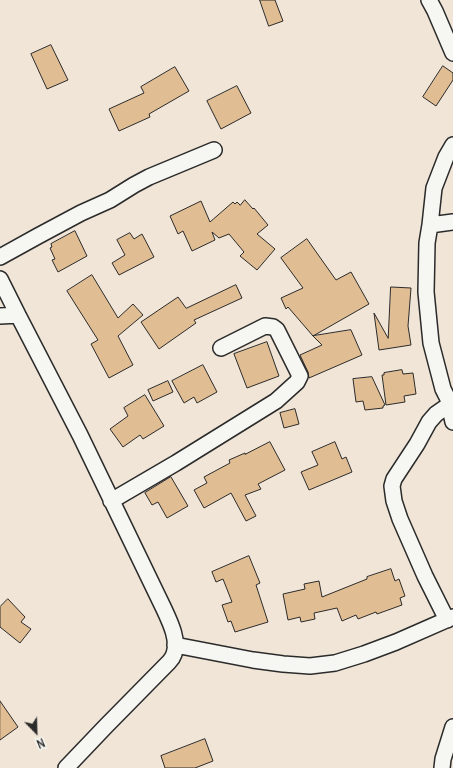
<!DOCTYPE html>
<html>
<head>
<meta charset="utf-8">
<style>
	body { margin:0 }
	#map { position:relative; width:453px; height:768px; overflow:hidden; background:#f0e5d6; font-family:Delius,sans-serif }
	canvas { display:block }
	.north { position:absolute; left:16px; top:712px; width:40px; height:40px; -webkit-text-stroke:3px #f6f6f2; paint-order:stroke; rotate:157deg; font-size:11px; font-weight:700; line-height:16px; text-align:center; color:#2b2b2b }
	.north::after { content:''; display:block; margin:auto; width:14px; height:18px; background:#2b2b2b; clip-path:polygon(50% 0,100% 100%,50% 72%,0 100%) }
</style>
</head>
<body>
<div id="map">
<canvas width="453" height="768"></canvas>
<div class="north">N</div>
</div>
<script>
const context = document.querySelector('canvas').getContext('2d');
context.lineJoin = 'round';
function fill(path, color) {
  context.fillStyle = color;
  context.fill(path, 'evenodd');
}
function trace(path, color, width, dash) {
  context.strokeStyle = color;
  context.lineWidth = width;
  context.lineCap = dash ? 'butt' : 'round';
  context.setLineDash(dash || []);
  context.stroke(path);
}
const building = new Path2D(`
	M260,0H275L283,21L269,26Z
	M51,45L68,80L47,89L31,54Z
	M443,66L453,73V80L436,106L423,97Z
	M175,67L189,91L149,114L150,117L119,131L109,109L144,93L141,87Z
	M237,86L251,113L221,129L207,101Z
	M245,200L253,209L254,208L268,225L257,234L275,249L257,270L240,256L244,252L229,234L219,238L212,232L215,240L192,251L183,231L178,234L170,216L201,201L210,222L233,202L235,204L237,202L240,205Z
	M75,231L87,256L58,272L52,260L55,259L50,248L52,247L51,244Z
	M130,233L134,239L142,234L154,257L119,275L112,263L125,255L117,240Z
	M307,239L336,280L351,272L369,304L313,336L288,307L286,309L281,298L303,288L281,258Z
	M92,275L118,318L133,304L143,315L118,336L133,365L109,378L91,344L98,340L67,291Z
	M236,285L242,298L194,320L196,323L159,349L141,322L178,297L186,308Z
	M391,287L411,288L408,326L411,345L379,350L374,313L388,338Z
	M351,330L362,355L309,378L308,372L300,355L322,345L313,336Z
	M267,342L279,376L247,388L234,354Z
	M203,365L217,392L197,403L194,397L184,403L172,381Z
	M402,370L403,374L413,373L416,394L404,396L405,402L386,405L382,375H384V373Z
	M372,377L385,405L383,406V408L365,410L363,401L356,402L353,379Z
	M168,381L173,392L153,401L148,390Z
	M145,395L164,426L143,439L140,435L123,447L110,429L128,416L124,408Z
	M295,409L299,424L284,428L280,413Z
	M270,442L285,470L258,484L261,489L245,495L256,516L246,521L231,493L204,508L194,490L207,483L204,477L230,463L229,460L245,453V454Z
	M335,442L342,459L346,457L352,472L309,490L301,472L318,465L312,452Z
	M171,477L188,506L167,518L158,502L152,505L145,493Z
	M249,556L260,583L256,585L268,622L235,632L231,621L228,622L222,605L232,602L223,579L216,582L212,572Z
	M391,569L395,581L399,579L405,596L400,598L402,605L377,614L376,612L358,619L356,615L342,621L337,608L314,613L315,619L301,622L300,617L288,620L283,594L305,589L304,584L319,581L322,597L367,579V577Z
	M8,599L25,617L21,622L31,629L20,643L0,627V607Z
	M0,701L18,727L0,740Z
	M205,739L213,761L195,768H165L161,756Z`);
fill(building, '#e1bd93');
trace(building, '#2b2b2b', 1);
const minor = new Path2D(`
	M429,0L435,11L453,53
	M453,145L446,157L434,188L430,225L427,243L426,292L431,343L443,389L448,399L453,422
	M430,225L453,222
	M0,257L38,236L81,213L110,200L134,185L149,177L214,150
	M0,279L18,315L80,435L164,609C170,622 179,640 174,654C173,657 171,660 169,662L106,726L66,768
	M0,316L18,315
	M111,501L176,463L276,401L297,382L300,376L277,330L273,327L265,326L221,348
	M447,620L425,576L400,519L394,501L392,486L394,479L417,444L429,422L436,414L449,405
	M175,645L253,660L283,664L310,666L335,663L364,654L396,642L453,617
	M442,768L443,759L453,727`);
trace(minor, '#2b2b2b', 18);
trace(minor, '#f6f6f2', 15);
</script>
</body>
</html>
